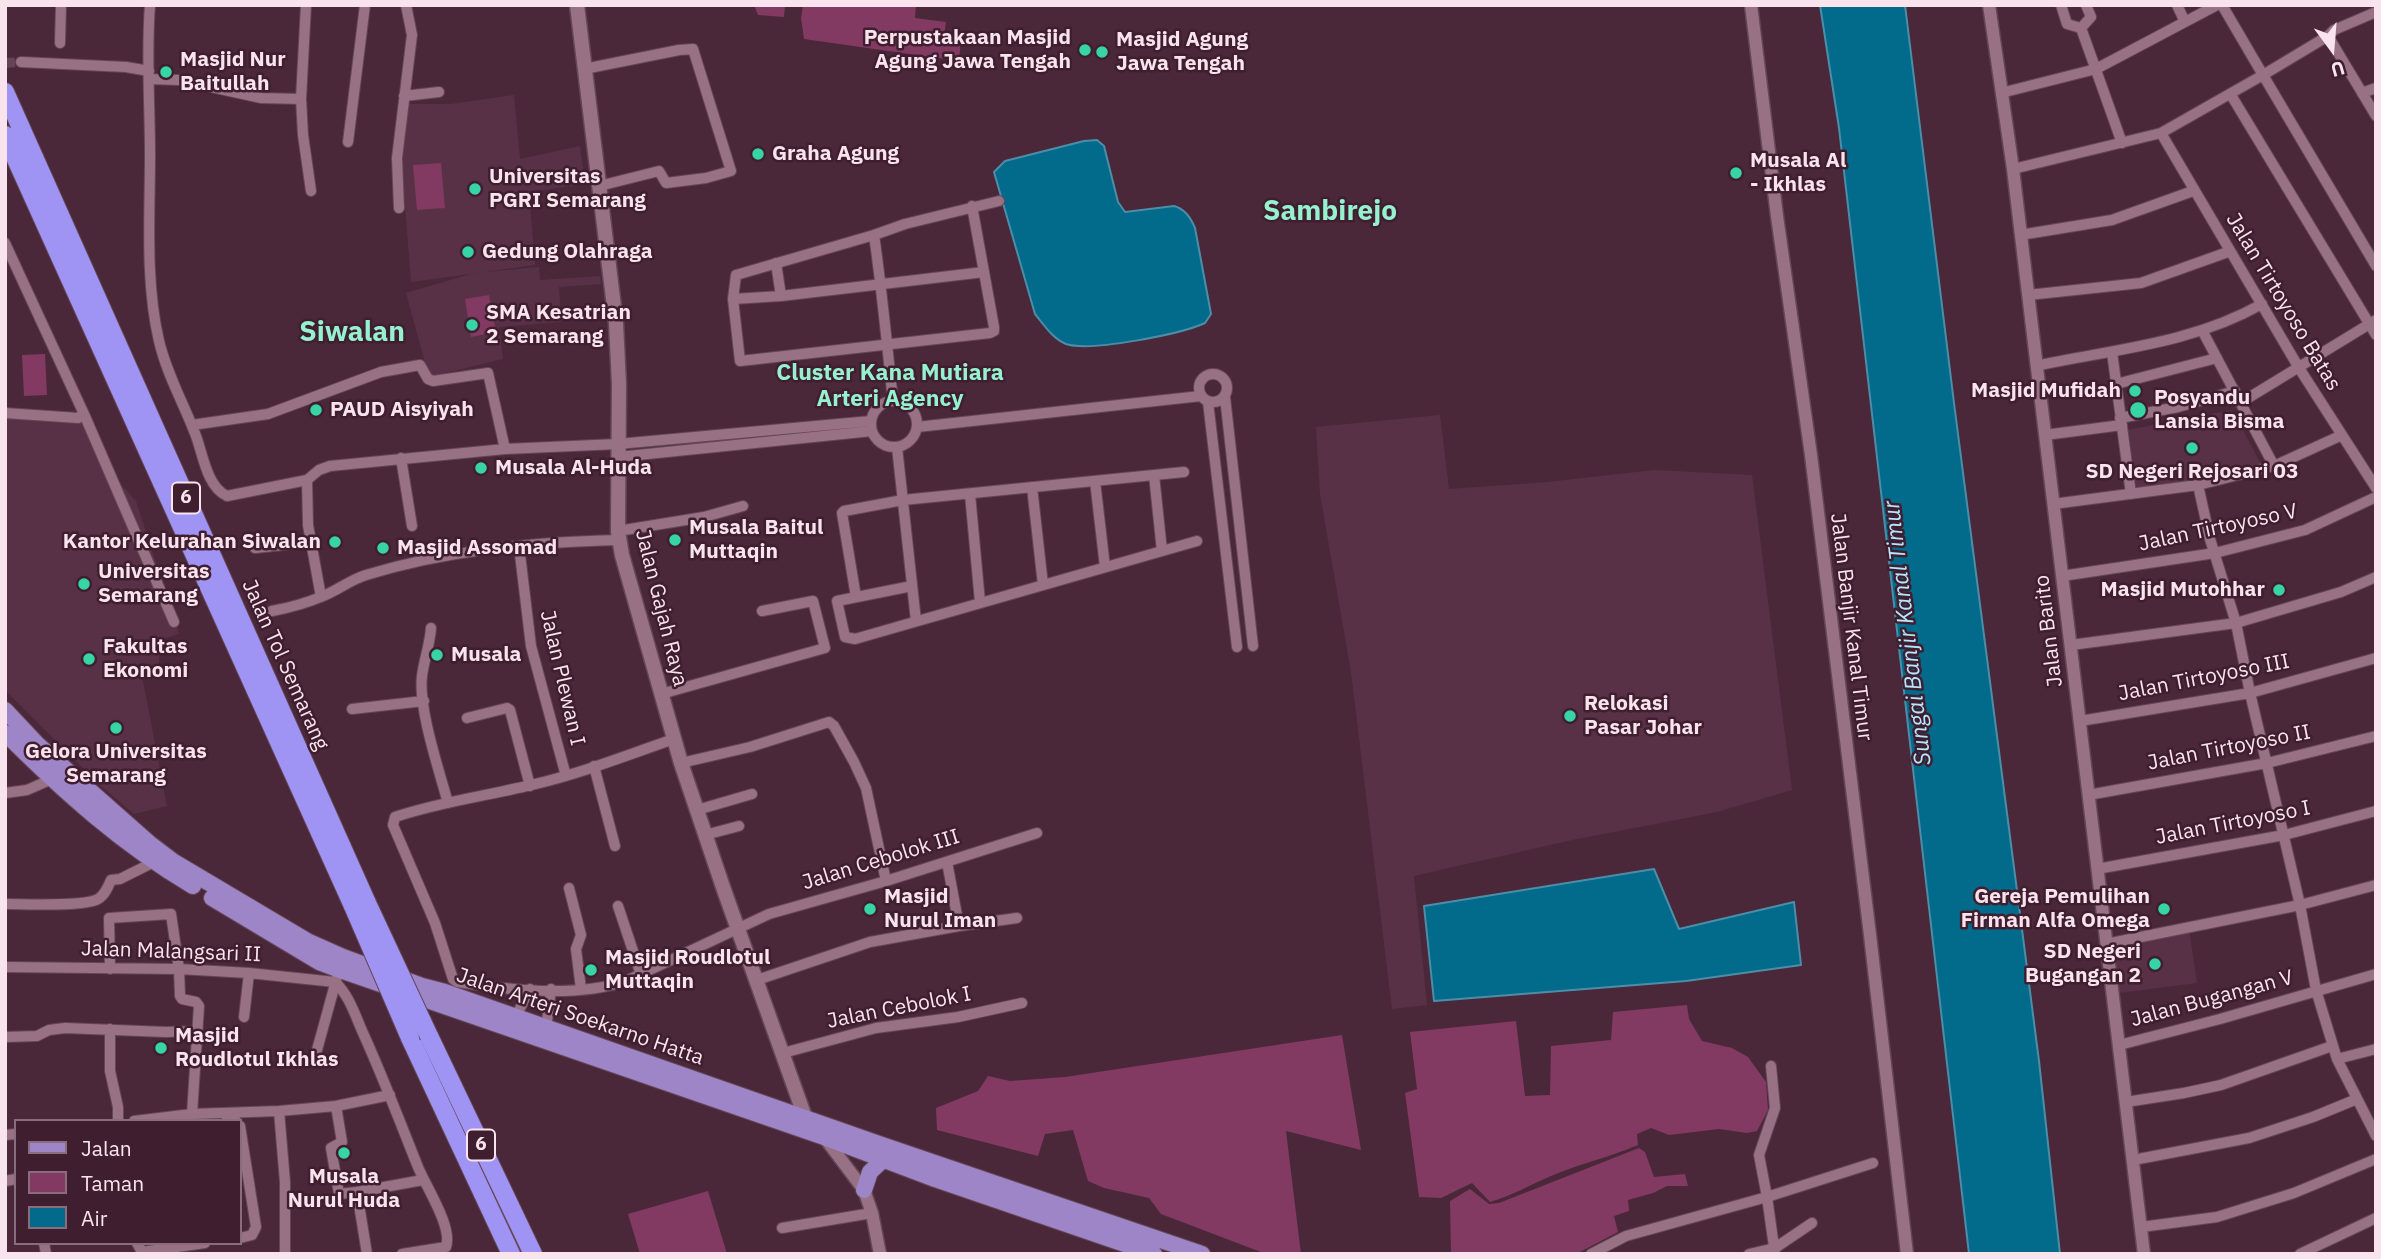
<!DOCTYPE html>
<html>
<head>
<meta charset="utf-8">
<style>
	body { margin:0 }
	#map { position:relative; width:2381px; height:1259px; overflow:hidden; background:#4a283a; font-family:"IBM Plex Sans",sans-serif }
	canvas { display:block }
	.frame { position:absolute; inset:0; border:7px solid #f9e3ed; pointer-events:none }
	.legend { position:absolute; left:14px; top:1119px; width:228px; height:126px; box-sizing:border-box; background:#3f1e30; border:2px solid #896d7c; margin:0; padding:9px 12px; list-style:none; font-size:21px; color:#f9e3ed }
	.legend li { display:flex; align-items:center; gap:14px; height:35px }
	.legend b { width:35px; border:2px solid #896d7c }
	.north { position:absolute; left:2297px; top:14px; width:70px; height:70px; -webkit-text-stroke:5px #3f1e30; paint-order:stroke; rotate:164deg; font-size:19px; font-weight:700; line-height:28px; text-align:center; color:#f9e3ed }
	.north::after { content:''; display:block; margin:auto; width:24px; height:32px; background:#f9e3ed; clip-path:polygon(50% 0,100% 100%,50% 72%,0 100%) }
</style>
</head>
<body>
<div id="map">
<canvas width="2381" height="1259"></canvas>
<div class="frame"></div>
<ul class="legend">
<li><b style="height:9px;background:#9d85c7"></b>Jalan</li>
<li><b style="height:19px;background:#823a62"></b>Taman</li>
<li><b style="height:19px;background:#026a8a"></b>Air</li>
</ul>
<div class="north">U</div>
</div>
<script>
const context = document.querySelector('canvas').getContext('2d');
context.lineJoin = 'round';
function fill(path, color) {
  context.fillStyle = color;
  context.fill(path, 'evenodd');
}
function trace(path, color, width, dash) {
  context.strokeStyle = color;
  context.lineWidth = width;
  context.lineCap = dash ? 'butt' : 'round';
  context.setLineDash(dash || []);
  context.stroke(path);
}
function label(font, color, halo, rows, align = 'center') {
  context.font = font + ' "IBM Plex Sans",sans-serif';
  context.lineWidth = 5;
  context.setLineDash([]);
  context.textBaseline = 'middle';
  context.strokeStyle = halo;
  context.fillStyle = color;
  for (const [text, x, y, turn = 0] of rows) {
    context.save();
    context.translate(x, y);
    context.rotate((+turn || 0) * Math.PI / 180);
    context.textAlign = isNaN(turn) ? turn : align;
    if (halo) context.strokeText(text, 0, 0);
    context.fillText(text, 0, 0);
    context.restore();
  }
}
fill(new Path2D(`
	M514,95L520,159L580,146L585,184L529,192L535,265L411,282L401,154L407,104H451Z
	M539,267L540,280L600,276L601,284L559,287L561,322L499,327L503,359L429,377L406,293L474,273Z
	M2232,410L2262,466L2197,483L2137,492L2128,430Z
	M1440,415L1449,489L1548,482L1654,470L1752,475L1792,790L1717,812L1572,840L1414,876L1427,1005L1392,1009L1351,672L1320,494L1316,427Z
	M5,418L92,423L109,471L136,501L179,634L159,640V670L142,676L167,806L134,814L101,786L5,690Z
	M2189,929L2197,983L2119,993L2112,944Z`), '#593146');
fill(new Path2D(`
	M754,5H785L784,17L758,15Z
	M803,5H916L915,18L946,22L944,36L961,39L959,61L804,39L801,18Z
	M441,163L445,208L417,210L413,165Z
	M489,295L496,332L471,337L465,299Z
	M45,354L47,395L24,396L22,355Z
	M1687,1005L1689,1019L1702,1041L1732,1048L1748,1057L1766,1082L1768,1110L1757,1131L1747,1133L1719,1129L1669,1135L1651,1128L1637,1134L1638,1145C1610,1157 1579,1164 1551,1176C1530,1185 1511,1196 1490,1202L1472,1183L1441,1198L1419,1197L1405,1093L1417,1089L1410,1032L1516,1021L1525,1096L1550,1095L1551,1046L1611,1040L1613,1012Z
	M1342,1035L1361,1150L1286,1131L1301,1254H1266L1161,1214L1149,1198L1104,1188L1088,1181L1073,1130L1045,1134L1038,1156L937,1130L936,1108L978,1091L988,1076L1010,1081L1065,1077Z
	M1639,1148L1645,1152L1654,1177L1685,1174L1688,1186H1667L1653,1193L1628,1200L1629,1211L1614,1216L1618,1232L1576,1254H1451L1450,1201L1470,1189L1489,1204L1499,1203Z
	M708,1191L727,1254H640L628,1214Z`), '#823a62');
const water = new Path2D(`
	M1820,5H1905L1954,403L2039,1061L2060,1254H1969L1839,128Z
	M1097,140L1104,146L1118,202L1125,212L1174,206C1185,209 1191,218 1195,228L1211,314L1205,323C1181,334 1091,352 1066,344C1053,339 1044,325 1035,314L994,172L1005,161L1084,141Z
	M1654,869L1679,929L1794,902L1801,965L1686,981L1434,1001L1424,906Z`);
fill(water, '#026a8a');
trace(water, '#4c8ea8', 2);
trace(new Path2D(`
	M5,63L21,62`), '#644455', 10, [10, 5]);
const minor = new Path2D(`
	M150,5C146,54 150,105 150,155C150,216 145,281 159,341C167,375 184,404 196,436C203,455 207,487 227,496L307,480L319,470L330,466L505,449L618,444L871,421
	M306,5L301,99L303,135L311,191
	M2061,5L2067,24L2081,28
	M2086,5L2091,17L2081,28L2122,143
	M2177,5L2185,22
	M2376,12L2334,30L2328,36L2376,116
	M2328,36L2263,75L2376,266
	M60,43L61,5
	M21,62L126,67L149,71
	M584,69L679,50L693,49L731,171L706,178L666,183L659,171L599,186
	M149,79L179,80L261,98L301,99
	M2001,93L2096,69L2217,5
	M2362,93L2376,88
	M2231,95L2376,335
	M404,96L439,92
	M2161,133L2299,368L2376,488
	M348,142L365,5
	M2013,169L2161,133L2263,75L2222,5
	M399,208L397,158L412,35L406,5
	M874,235L905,224L999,201
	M2020,235L2112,220L2193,191
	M5,243L84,414L78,418L5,413
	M776,263L781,296
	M2028,295L2141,283L2228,252
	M733,299L781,296L984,272
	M2203,332L2274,466
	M2112,352L2131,494
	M2036,366C2114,349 2191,344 2262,304
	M1199 388a14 14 0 1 1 28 0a14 14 0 1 1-28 0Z
	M2116,384L2217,358
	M1225,397L1253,646
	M893,401C887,345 882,290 874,235L736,275L733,299L740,361L990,333L994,331V327L972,206
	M871 424a23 23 0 1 1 46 0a23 23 0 1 1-46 0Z
	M1208,402L1237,647
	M2240,403L2376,320
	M84,414L174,622
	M2120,418L2178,407L2235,391
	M192,425L268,414L381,372L420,365L428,379L433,381L488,373L505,449
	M917,427L1201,396
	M2045,435L2122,425
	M897,447L916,621
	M618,457L872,431
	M401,458L412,526
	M1154,475L1162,551
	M307,480L308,525L321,597
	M1095,481L1105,567
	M2198,485L2210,539L2236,623L2250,693L2300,905L2316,990L2337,1059L2376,1136
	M1032,487L1043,585
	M970,494L980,602
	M2053,504L2198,485L2274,466L2342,435
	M618,531L704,517L743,506
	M519,546L531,646L566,776
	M255,548L311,542
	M2062,576L2215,553L2305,530L2376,497
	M912,586L837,601L845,637L855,639L1197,541
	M856,597L842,513L844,511L903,500L1184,472
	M272,611C288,608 307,603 323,596C338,590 350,580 366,575C448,550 534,542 619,540
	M431,628C430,644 424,660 422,676C418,708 439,770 448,803
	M2071,645L2236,623L2341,592L2376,577
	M661,694L825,648L813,601L762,611
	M352,709L424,701
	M467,718L507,708L510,710L530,786
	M2080,721L2250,693L2376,658
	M674,739C627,755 580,774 531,785C486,796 439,802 395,817L393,825L435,923L453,979L457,982C509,990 576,998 626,981L769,914L886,881L1037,833
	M681,763L750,747L829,722L834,726L854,762L866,788L886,881
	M594,766L615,846
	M5,793L27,790L52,779
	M2088,795L2267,763L2376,736
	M697,810L752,794
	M705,835L739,826
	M947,862L959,926
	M2097,869L2284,835L2376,811
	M569,888L581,935L576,949L581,989
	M7,904C27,904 83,907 98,899C105,895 108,887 111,880L120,879L154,862
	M618,906L641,975
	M2106,944L2300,905L2376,885
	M5,967L179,969L249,973L335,982
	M110,969L109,918L171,914L179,969L180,996L182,999L196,1002L199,1006L192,1114
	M757,980L870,942L959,926L1017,918
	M335,982C349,995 355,1015 363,1033C383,1077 400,1122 418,1167C426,1187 453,1227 446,1247L402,1254
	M244,1017L249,973
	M515,1018L530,989
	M110,1029V1071L118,1107V1121
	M546,1029L551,989
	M5,1037L37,1036L49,1030L65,1028L166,1032L197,1031
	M2119,1045L2220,1019L2376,974
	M317,1050L337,977
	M783,1053L876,1028L958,1017L1022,1003
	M2337,1059L2376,1049
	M1771,1066L1775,1108L1759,1155L1767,1197L1775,1254
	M2126,1102L2184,1093L2221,1085L2332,1046
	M336,1106L342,1142L331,1148L339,1194L357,1192
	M279,1111L285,1182V1254
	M134,1121L192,1114L279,1111L336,1106L390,1095
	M226,1121H236
	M240,1126L256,1227L252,1235L240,1238
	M5,1135L16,1134
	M2133,1160L2249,1138L2313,1117L2357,1099
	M5,1181L16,1179
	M2141,1227L2217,1217L2294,1193L2376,1159
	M782,1228L872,1213
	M44,1243L46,1254
	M137,1243L142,1252L205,1243
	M367,1254L357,1192L423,1180
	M1591,1254L1626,1236L1767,1197L1873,1163
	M1749,1254L1775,1248L1812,1223
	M2300,1254L2376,1218`);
const tertiary = new Path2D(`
	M1751,5L1777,216L1811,455L1870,935L1907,1254
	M1989,5L2013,169L2144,1254
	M824,1137L864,1190L872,1213L880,1254`);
const secondary = new Path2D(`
	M577,5L616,323L619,384L618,531L622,555L681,763L724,890L805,1117`);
const primary = new Path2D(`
	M5,710L37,744L149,843L174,862L307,941L343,957L422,986L445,992L882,1145L1202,1254
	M5,733C63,791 122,844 193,886
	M212,898L319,962L340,970L824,1137L935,1179L1154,1254
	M864,1190L870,1172L884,1159`);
const motorway = new Path2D(`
	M5,92L367,903
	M5,135L353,906
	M429,1036L533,1254
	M410,1038L511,1254`);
trace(minor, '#644756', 12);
trace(tertiary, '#644756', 15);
trace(secondary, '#644756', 17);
trace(primary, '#644756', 18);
trace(motorway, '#644756', 20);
trace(minor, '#997184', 10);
trace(tertiary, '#997184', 12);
trace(secondary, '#997184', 14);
trace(primary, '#9d85c7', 16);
trace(motorway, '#9f93f3', 18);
const motorwayBridge = new Path2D(`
	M367,903L429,1036
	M353,906L410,1038`);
trace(motorwayBridge, '#644756', 20, []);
trace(motorwayBridge, '#9f93f3', 18);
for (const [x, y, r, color] of [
	[1085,50,7,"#37d4a6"],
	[1102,52,7,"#37d4a6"],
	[166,72,7,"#37d4a6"],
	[758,154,7,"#37d4a6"],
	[1736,173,7,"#37d4a6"],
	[475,189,7,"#37d4a6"],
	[468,252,7,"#37d4a6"],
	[472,325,7,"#37d4a6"],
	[2135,391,7,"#37d4a6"],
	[316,410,7,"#37d4a6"],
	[2138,410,9,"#37d4a6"],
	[2192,448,7,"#37d4a6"],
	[481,468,7,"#37d4a6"],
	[675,540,7,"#37d4a6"],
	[335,542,7,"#37d4a6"],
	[383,548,7,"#37d4a6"],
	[84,584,7,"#37d4a6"],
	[2279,590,7,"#37d4a6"],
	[437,655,7,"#37d4a6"],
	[89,659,7,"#37d4a6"],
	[1570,716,7,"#37d4a6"],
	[116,728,7,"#37d4a6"],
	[870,909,7,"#37d4a6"],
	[2164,909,7,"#37d4a6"],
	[2155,964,7,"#37d4a6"],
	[591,970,7,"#37d4a6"],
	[161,1048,7,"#37d4a6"],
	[344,1153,7,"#37d4a6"]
]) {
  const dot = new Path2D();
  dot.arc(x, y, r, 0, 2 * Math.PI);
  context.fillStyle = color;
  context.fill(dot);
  trace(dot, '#3f1e30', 2.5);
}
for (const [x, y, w] of [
	[186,498,28],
	[481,1145,28]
]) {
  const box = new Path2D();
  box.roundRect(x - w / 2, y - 15.5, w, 31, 5);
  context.fillStyle = '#3f1e30';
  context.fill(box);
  trace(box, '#f9e3ed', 2);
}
label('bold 19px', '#f9e3ed', null, [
	["6",186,498],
	["6",481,1145]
]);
label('bold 21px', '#f9e3ed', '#3f1e30', [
	["Perpustakaan Masjid",1071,38,"right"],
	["Agung Jawa Tengah",1071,62,"right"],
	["Masjid Agung",1116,40],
	["Jawa Tengah",1116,64],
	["Masjid Nur",180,60],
	["Baitullah",180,84],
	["Graha Agung",772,154],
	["Musala Al",1750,161],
	["- Ikhlas",1750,185],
	["Universitas",489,177],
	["PGRI Semarang",489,201],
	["Gedung Olahraga",482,252],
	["SMA Kesatrian",486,313],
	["2 Semarang",486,337],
	["Masjid Mufidah",2121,391,"right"],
	["Posyandu",2154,398],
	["Lansia Bisma",2154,422],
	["PAUD Aisyiyah",330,410],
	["Musala Al-Huda",495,468],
	["SD Negeri Rejosari 03",2192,472,"center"],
	["Musala Baitul",689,528],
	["Muttaqin",689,552],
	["Kantor Kelurahan Siwalan",321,542,"right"],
	["Masjid Assomad",397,548],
	["Universitas",98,572],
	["Semarang",98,596],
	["Masjid Mutohhar",2265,590,"right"],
	["Fakultas",103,647],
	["Ekonomi",103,671],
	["Musala",451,655],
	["Relokasi",1584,704],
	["Pasar Johar",1584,728],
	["Gelora Universitas",116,752,"center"],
	["Semarang",116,776,"center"],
	["Masjid",884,897],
	["Nurul Iman",884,921],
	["Gereja Pemulihan",2150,897,"right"],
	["Firman Alfa Omega",2150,921,"right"],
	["SD Negeri",2141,952,"right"],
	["Bugangan 2",2141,976,"right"],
	["Masjid Roudlotul",605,958],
	["Muttaqin",605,982],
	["Masjid",175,1036],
	["Roudlotul Ikhlas",175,1060],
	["Musala",344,1177,"center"],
	["Nurul Huda",344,1201,"center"]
], 'left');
label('21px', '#f9e3ed', '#3f1e30', [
	["Jalan Tirtoyoso Batas",2283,302,59],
	["Jalan Tirtoyoso V",2218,528,-12],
	["Jalan Gajah Raya",661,608,76],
	["Jalan Banjir Kanal Timur",1851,627,83],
	["Jalan Barito",2049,631,-97],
	["Jalan Tol Semarang",285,665,66],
	["Jalan Plewan I",562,678,77],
	["Jalan Tirtoyoso III",2204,678,-11],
	["Jalan Tirtoyoso II",2229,748,-11],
	["Jalan Tirtoyoso I",2233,823,-11],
	["Jalan Cebolok III",881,860,-17],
	["Jalan Malangsari II",171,952,2],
	["Jalan Bugangan V",2212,999,-15],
	["Jalan Cebolok I",899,1008,-11],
	["Jalan Arteri Soekarno Hatta",580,1017,19]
]);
label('bold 23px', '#96f1cf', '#3f1e30', [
	["Cluster Kana Mutiara",890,373],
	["Arteri Agency",890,399]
]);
label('italic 23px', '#b5e6fd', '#3f1e30', [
	["Sungai Banjir Kanal Timur",1908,633,-97]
]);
label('bold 28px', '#96f1cf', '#3f1e30', [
	["Sambirejo",1330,212],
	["Siwalan",352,333]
]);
</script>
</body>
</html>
